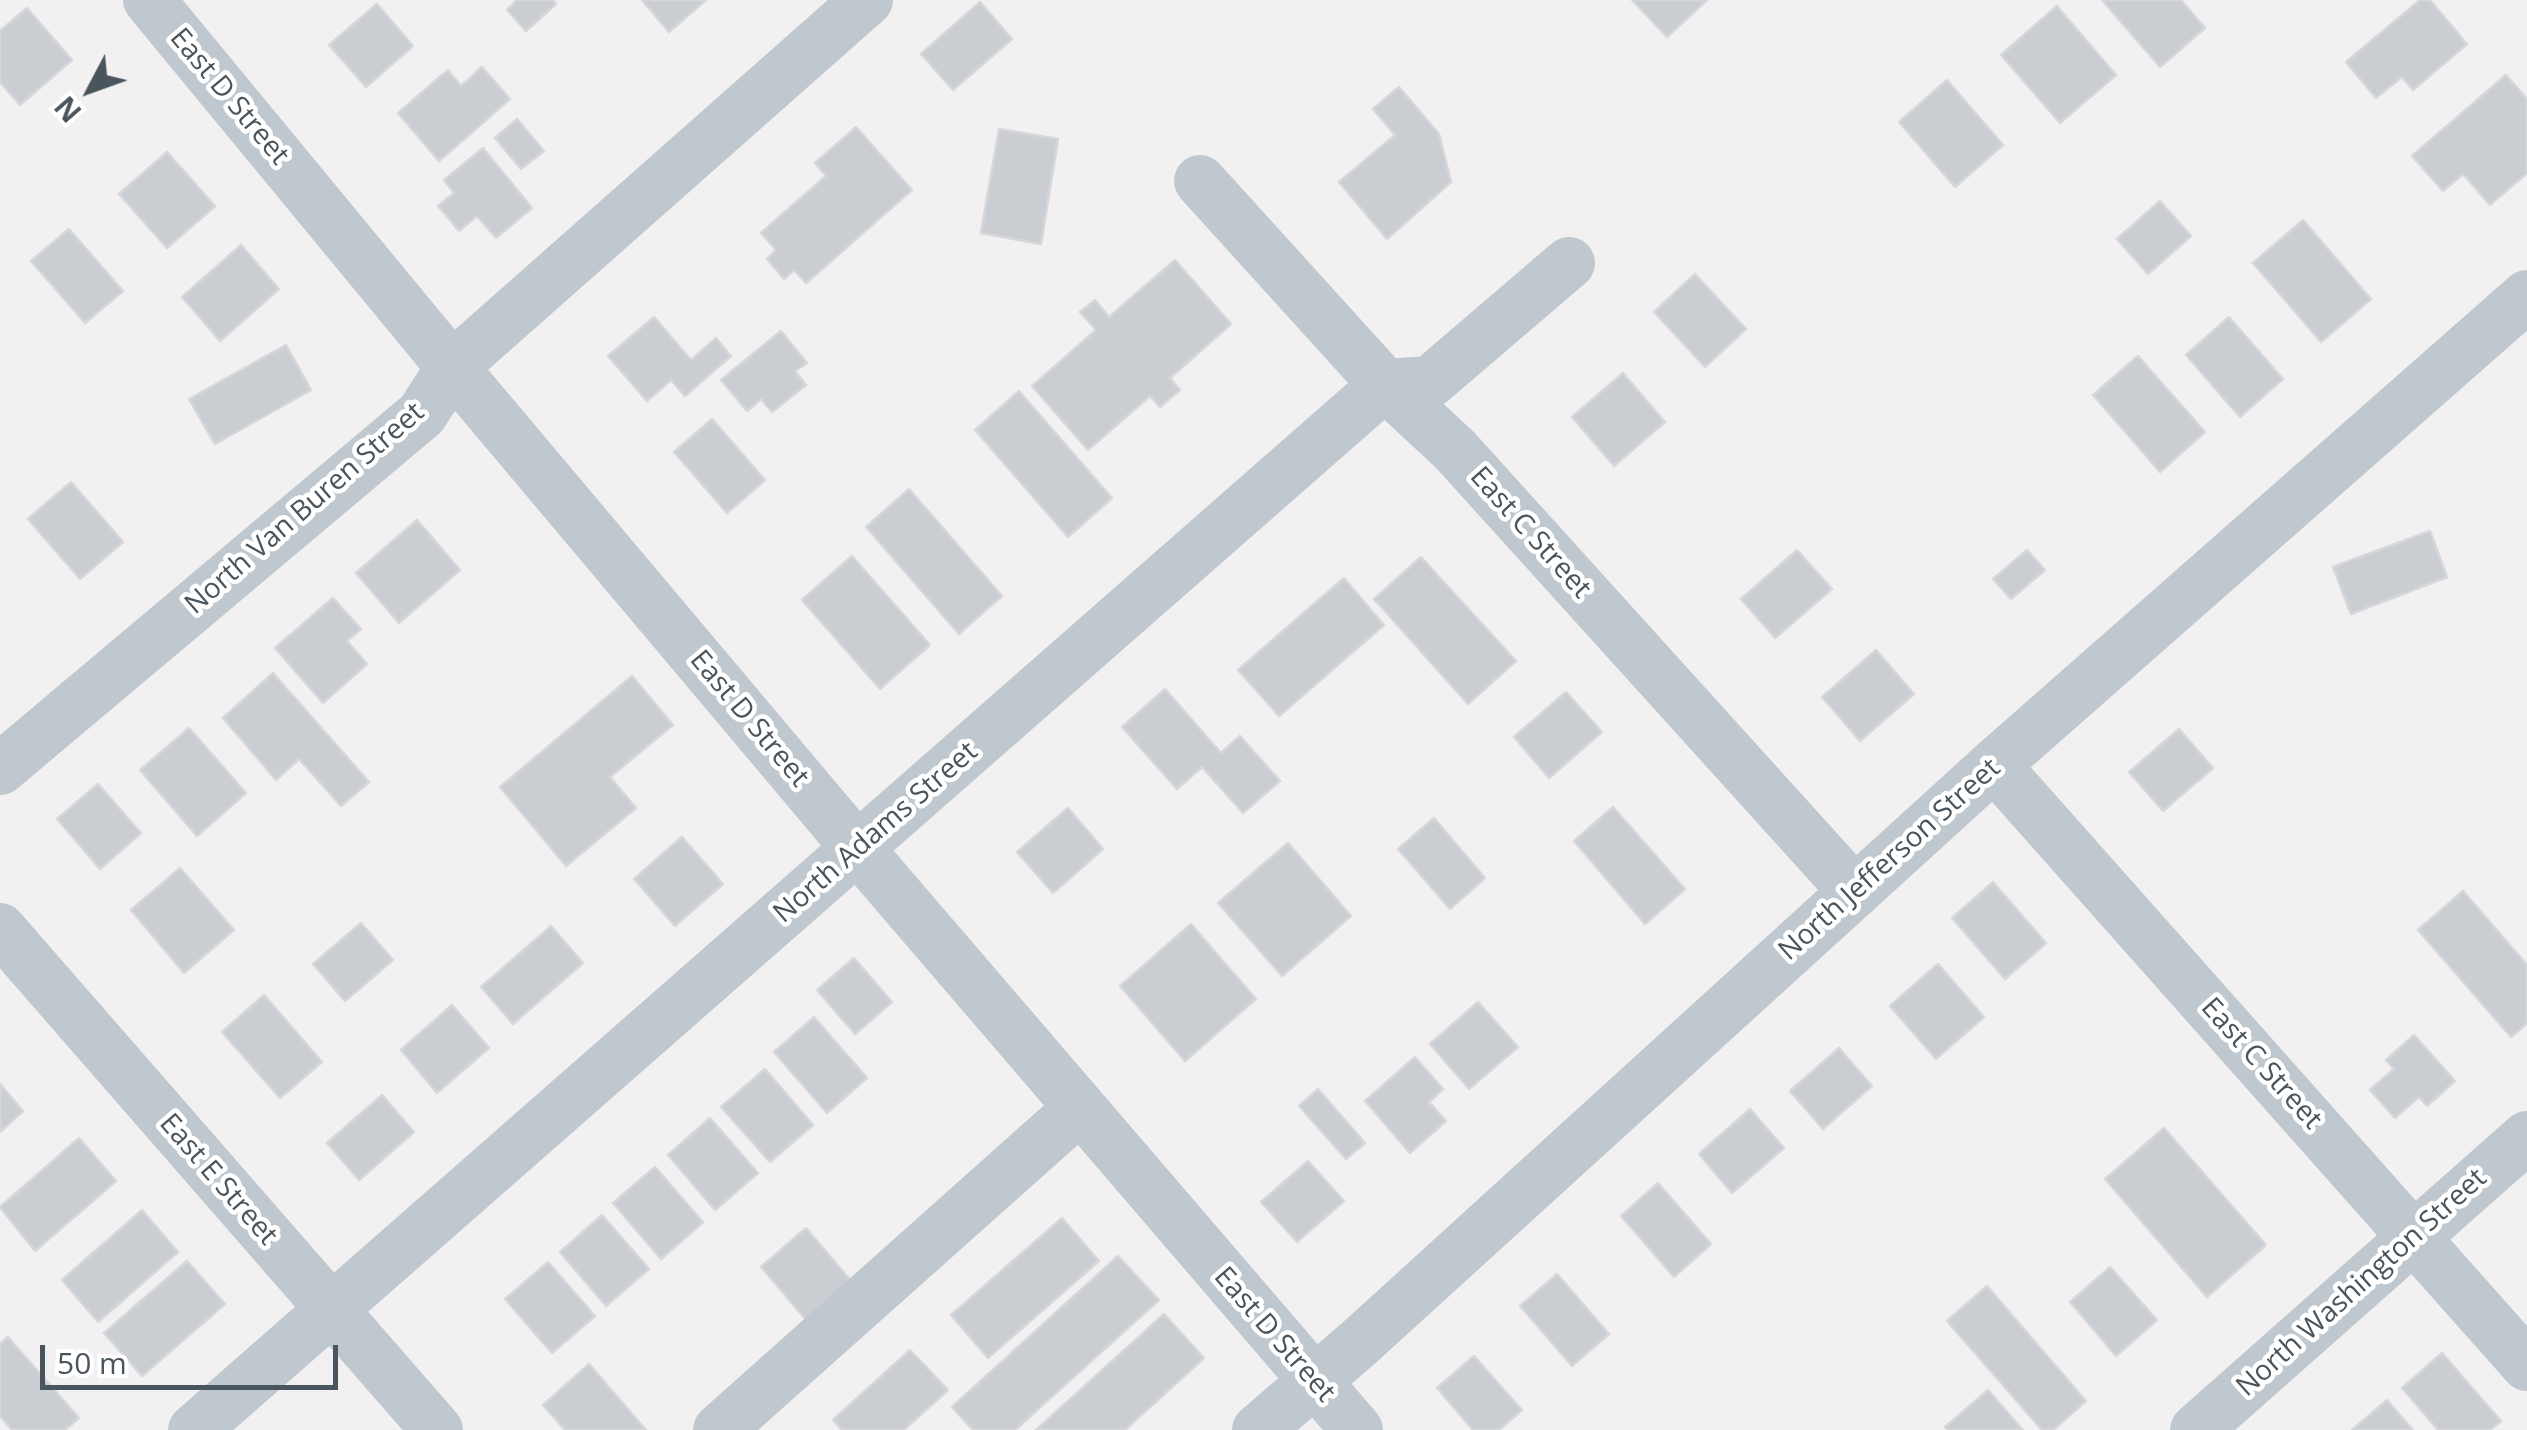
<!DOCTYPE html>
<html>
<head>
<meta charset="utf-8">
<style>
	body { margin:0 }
	#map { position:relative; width:2527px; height:1430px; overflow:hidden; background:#f2f0f0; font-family:"Open Sans",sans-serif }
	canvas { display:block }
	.north { position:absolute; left:40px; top:40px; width:100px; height:100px; -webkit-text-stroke:8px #fff; paint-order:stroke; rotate:229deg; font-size:28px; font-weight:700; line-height:40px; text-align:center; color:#49545c }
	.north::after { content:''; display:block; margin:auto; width:35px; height:45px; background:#49545c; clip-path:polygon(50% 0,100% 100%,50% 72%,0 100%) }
	.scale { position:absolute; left:40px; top:1345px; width:298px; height:45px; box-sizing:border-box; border:5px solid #49545c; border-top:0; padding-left:12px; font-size:30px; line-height:35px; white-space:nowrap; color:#49545c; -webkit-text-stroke:8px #fff; paint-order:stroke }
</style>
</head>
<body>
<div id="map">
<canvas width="2527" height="1430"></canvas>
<div class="north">N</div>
<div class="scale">50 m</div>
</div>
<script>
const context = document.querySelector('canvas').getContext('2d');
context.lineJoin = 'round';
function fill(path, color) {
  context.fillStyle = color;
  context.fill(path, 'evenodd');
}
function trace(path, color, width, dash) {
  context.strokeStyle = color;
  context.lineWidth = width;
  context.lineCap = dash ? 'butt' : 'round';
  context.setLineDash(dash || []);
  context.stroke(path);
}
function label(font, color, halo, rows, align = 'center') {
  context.font = font + ' "Open Sans",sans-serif';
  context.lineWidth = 9;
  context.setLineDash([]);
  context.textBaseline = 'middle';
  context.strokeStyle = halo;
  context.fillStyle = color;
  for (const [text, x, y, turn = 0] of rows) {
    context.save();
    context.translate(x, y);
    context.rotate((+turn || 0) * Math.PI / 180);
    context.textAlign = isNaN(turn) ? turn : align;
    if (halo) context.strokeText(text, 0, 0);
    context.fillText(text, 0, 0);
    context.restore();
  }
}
const building = new Path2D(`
	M517,0H553L556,4L526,31L507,10Z
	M642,0H706L669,32Z
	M1632,0H1707L1667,37Z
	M2102,0H2181L2205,28L2160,67Z
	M2420,0H2430L2467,44L2413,90L2402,77L2376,98L2346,62Z
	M980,2L1012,39L953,90L921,54Z
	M377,4L413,46L366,87L329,45Z
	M2057,6L2116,75L2060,123L2001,55Z
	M27,8L72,60L20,105L0,82V31Z
	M482,67L510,99L439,161L398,113L448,70L461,86Z
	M2506,75L2527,99V173L2490,205L2463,174L2443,191L2412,156Z
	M1947,80L2003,145L1955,187L1899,122Z
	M1399,87L1439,134L1451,182L1387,239L1339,182L1395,135L1373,109Z
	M517,119L544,151L521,169L495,138Z
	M856,127L912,190L806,283L794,270L784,279L767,259L776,250L761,233L826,176L815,163Z
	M999,129L1058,139L1041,244L981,233Z
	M483,148L532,208L496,238L477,216L459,231L438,206L454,193L444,180Z
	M167,152L215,206L167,248L119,194Z
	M2160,201L2191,236L2148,274L2117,239Z
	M2303,220L2371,299L2321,342L2253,263Z
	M69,229L123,291L85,323L31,261Z
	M241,245L279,289L220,341L182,297Z
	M1175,260L1231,324L1170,378L1180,390L1160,407L1150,396L1088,450L1032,386L1096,330L1080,312L1095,300L1109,317Z
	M1695,274L1746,329L1705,367L1654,312Z
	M654,317L691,360L716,338L731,356L685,396L671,380L647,401L608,356Z
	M2229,317L2283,379L2240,417L2186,355Z
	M781,331L807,363L795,371L806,385L772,412L761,399L747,411L721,380Z
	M286,345L311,390L215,444L189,399Z
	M2138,356L2205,432L2160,472L2093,395Z
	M1623,373L1665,422L1614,466L1572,417Z
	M1019,391L1112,498L1068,537L975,430Z
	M712,419L765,480L727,513L674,452Z
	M71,482L123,542L80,579L28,519Z
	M909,489L1002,596L959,634L866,527Z
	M417,520L460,570L399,623L356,573Z
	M2430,531L2447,577L2351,614L2333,567Z
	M1797,550L1832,589L1775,638L1741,599Z
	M2027,550L2045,570L2011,599L1993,579Z
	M852,556L930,645L880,689L802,600Z
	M1421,557L1516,661L1468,704L1374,599Z
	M1344,578L1384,625L1279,716L1238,670Z
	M333,598L361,629L347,641L367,664L323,703L275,648Z
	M1876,650L1914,694L1860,741L1822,697Z
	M273,673L369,782L341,806L299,759L276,780L223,718Z
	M632,676L673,725L610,777L636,808L566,866L500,787Z
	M1165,689L1221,753L1240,736L1280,781L1243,813L1202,767L1177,789L1122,727Z
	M1566,692L1602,732L1549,778L1514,737Z
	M189,728L246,793L197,836L140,770Z
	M2179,729L2213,768L2163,811L2129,772Z
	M98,784L141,833L100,869L57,819Z
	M1613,807L1685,889L1645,924L1574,841Z
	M1068,808L1103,849L1053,893L1017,852Z
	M1434,818L1485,878L1450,909L1398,849Z
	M682,837L723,884L675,926L634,879Z
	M1288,843L1351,916L1282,976L1218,903Z
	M180,868L234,930L184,973L131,910Z
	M1993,882L2046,943L2005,979L1952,918Z
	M2463,891L2527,965V1023L2511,1037L2418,930Z
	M361,923L393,960L345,1001L313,964Z
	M1191,924L1256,999L1185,1061L1120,986Z
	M551,926L583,963L513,1024L481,987Z
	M854,958L892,1002L855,1034L817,990Z
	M1938,964L1984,1017L1936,1059L1890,1006Z
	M264,995L322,1062L280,1098L222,1032Z
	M1478,1002L1518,1047L1469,1089L1430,1044Z
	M452,1005L489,1048L437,1093L401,1050Z
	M814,1017L867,1078L827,1113L774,1052Z
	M2414,1035L2455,1081L2427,1106L2419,1097L2395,1118L2370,1090L2394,1069L2386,1060Z
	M1839,1048L1872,1086L1823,1129L1790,1091Z
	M1415,1057L1443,1089L1429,1102L1446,1121L1410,1153L1365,1101Z
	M765,1069L813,1125L770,1162L721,1107Z
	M0,1084L23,1111L0,1132Z
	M1318,1089L1365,1143L1346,1159L1299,1106Z
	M382,1095L414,1132L359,1180L327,1143Z
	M1750,1109L1784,1148L1732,1193L1699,1154Z
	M710,1118L758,1173L715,1210L668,1155Z
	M2164,1128L2266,1245L2207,1297L2105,1179Z
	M79,1138L116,1181L35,1251L0,1207Z
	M1308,1161L1344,1201L1297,1242L1261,1202Z
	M655,1167L703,1222L661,1259L613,1203Z
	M1658,1183L1711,1244L1674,1277L1621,1216Z
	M142,1210L178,1252L98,1322L62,1280Z
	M602,1215L649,1269L606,1306L560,1252Z
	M1062,1218L1099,1261L988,1358L951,1315Z
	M806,1228L852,1282L807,1321L761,1267Z
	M1118,1256L1159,1300L1015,1430H973L952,1407Z
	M187,1261L225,1304L142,1376L104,1333Z
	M548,1262L595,1316L552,1353L505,1299Z
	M2110,1267L2157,1320L2116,1356L2070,1302Z
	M1557,1274L1609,1334L1572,1366L1520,1306Z
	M1987,1286L2086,1401L2053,1430H2042L1947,1321Z
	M1164,1314L1204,1358L1125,1430H1036Z
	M8,1337L79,1418L65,1430H12L0,1416V1344Z
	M910,1350L948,1390L904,1430H842L833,1420Z
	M2442,1353L2501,1421L2490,1430H2438L2402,1388Z
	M1474,1356L1522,1410L1499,1430H1473L1437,1388Z
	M589,1364L646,1430H565L543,1405Z
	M1988,1390L2023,1430H1948L1945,1427Z
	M2387,1400L2413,1430H2352Z`);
fill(building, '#cacdd2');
trace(building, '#d5d7db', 2.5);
trace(new Path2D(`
	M149,0L452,367L858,849L1357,1430
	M1200,181L1385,385L1455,450L1855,892
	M1994,765L2527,1365
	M0,769L422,414L452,367L867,0
	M0,929L437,1430
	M194,1430L1385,385L1430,382L1569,263
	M719,1430L1079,1109
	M1258,1430L1360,1342L1994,765L2527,296
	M2196,1430L2527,1137`), '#bfc8ce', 52);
label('28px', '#49545c', '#fff', [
	["East D Street",229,97,50],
	["North Van Buren Street",305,509,-41],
	["East C Street",1530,533,48],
	["East D Street",749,719,50],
	["North Adams Street",876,833,-41],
	["North Jefferson Street",1890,860,-42],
	["East C Street",2261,1064,48],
	["East E Street",218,1180,49],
	["North Washington Street",2362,1283,-42],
	["East D Street",1274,1335,49]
]);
</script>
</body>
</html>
